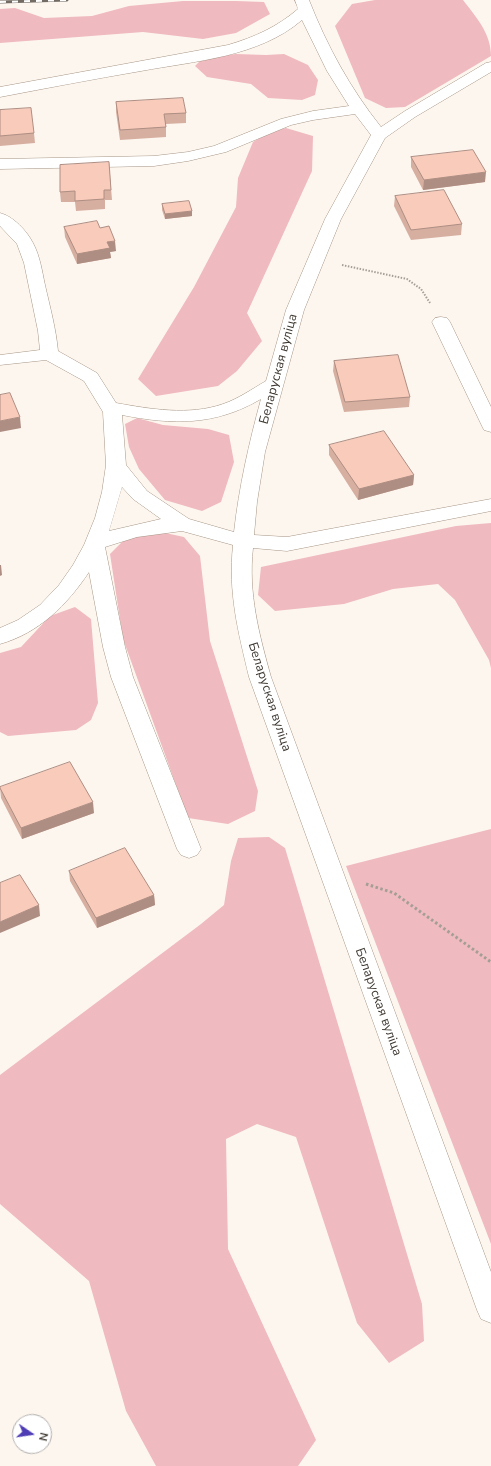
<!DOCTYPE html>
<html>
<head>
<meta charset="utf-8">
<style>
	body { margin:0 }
	#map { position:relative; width:491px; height:1466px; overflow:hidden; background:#fdf6ef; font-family:"Nunito Sans",sans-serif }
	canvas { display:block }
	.north { position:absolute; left:12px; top:1414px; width:40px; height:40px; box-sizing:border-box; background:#fff; border:1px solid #b2afad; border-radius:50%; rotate:103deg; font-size:11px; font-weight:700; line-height:16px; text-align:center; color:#3e3831 }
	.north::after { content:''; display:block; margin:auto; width:14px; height:18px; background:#4e3db4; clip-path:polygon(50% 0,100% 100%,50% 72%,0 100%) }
</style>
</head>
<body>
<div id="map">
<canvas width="491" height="1466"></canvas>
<div class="north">N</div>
</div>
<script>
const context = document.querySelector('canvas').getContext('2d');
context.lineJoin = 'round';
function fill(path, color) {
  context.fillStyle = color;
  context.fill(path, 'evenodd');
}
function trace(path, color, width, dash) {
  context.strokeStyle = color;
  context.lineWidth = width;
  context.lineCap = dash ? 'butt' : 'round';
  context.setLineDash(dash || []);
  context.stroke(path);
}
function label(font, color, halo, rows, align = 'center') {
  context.font = font + ' "Nunito Sans",sans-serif';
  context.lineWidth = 4;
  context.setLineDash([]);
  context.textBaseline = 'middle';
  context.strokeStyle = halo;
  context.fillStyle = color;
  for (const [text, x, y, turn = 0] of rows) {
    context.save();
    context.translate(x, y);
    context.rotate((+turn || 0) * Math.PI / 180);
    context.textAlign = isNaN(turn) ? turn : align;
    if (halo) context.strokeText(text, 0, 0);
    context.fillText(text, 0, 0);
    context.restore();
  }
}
fill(new Path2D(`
	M375,0H463C476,17 491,33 491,56L405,107L386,108L365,98L335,26L352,4Z
	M183,1H236L264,2L270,14L236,33L203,39L143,32L0,43V9L15,8L44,18L92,16L129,6Z
	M236,54L266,55L284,54L308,65L318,80L315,95L302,100L268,98L251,84L207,77L195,66L203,58Z
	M286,128L313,136L312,171L247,313L262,341L237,371L218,386L156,396L138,379L194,287L236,207L238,178L253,142L270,132Z
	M137,418L163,425L208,429L229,435L234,462L221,502L202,511L165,500L139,469L129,447L125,424Z
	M491,523V668L489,660L455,600L438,584L393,589L344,604L275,611L258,595L261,567L456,526Z
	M156,531L184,537L200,556L210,641L258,791L255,811L228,824L188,818L123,639L110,554L127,537Z
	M75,607L91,619L98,703L91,720L76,730L8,736L0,732V653L21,647L50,616Z
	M491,829V1244L346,866Z
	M269,837L285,848L422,1304L424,1341L389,1363L357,1323L296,1137L257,1124L226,1139L228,1249L316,1440L298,1466H156L126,1411L89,1281L0,1204V1075L201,924L224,905L231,861L238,838Z`), '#efbac0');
const minor = new Path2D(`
	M295,0H309C327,46 350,88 381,127L405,111L486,63L491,62V72L415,117L385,138L341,219L304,310L265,452L257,502L254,535L287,537L491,499V511L287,551L253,548C248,593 259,634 271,677L491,1272V1323L481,1319L477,1310L249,677C238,631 228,593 233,545L182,531L137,537L105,547L125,647L133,677L201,849L197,855L189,858L181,855L177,849L111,677L103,647L89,572C67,605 39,633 0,644V628L18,620L40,605L59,585L73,565L84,545L95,518L102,492L106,465L103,412L84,381L46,360L0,365V355L40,350L38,331L24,263L17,244L0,226V213C13,216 27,231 33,243C40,256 42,271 45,285C50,307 56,329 58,351L97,373L116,403C150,409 189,416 223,404C238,399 252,389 266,381L286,310L325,219L371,135L355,114L313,120L291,125L226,152L188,161L154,166L0,169V159L154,156L188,152L214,146L281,119L313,111L349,106L327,71L302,20C259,57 195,61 141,71C94,79 47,88 0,97V87L228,45C255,37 277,27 298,9ZM261,399C249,443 239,487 234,532L189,519L147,491L126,465L122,415C173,425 215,426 261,399ZM122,487L133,499L161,519L109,531Z
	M441,317L447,318L450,322L491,407V432L484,430L482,426L432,322L435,318Z`);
trace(minor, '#a69686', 1);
trace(new Path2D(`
	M342,265L407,279L421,289L430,303`), '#a59e97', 2, [1.5, 1.5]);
trace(new Path2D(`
	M366,884L394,893L491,962`), '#a59e97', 3, [2.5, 2.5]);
fill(minor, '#fff');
const rail = new Path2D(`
	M0,2L67,0`);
trace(rail, '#716b64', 3);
trace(rail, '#fff', 2, [6]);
fill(new Path2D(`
	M116,102L186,113V123L166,124V137L120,140L116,112Z
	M0,110L34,133L35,143L0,146Z
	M411,157L485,182L423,190L411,167Z
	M109,162L112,200H105V209L76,211L75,202H61L60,192Z
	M395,196L462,224L461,235L411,240L394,206Z
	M162,204L192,211V216L165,219L162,210Z
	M64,227L100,228L116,251L110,252L111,258L77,264L65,237Z
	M334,361L410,397L409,407L344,412L333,371Z
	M329,445L414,475L413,485L358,500L329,455Z
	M0,787L94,813L22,839L1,798Z
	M69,871L154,895L155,905L97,928L70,881Z`), '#d6afa1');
fill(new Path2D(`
	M486,172L485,182L423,190L424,180Z
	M192,211V216L165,219V214Z
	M115,241L116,251L110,252L111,258L77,264V254L107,242Z
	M20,417L21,428L0,432V421Z
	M414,475L413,485L358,500L359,489Z
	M0,565H1L2,575L0,576Z
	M93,802L94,813L22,839L21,828Z
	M154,895L155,905L97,928L96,918Z
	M39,905L40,916L0,933V922Z`), '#ae8e83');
const building = new Path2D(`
	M183,98L186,113L164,114L166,127L120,130L116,102Z
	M31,108L34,133L0,136V110Z
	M473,150L486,172L424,180L411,157Z
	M109,162L111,190H104V199L75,201V191L60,192V165Z
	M444,190L462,224L411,230L395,196Z
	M189,201L192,211L165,214L162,204Z
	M97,221L100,228L109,226L115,241L107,242L110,248L77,254L64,227Z
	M398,355L410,397L345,402L334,361Z
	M10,393L20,417L0,421V395Z
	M384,431L414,475L359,489L329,445Z
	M70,762L93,802L21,828L0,788V787Z
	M125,848L154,895L96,918L69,871Z
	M20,875L39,905L0,922V883Z`);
fill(building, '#f9cbbb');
trace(building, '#ae8e83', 1);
label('13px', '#3e3831', '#fff', [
	["Беларуская вуліца",279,369,-75],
	["Беларуская вуліца",269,697,72],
	["Беларуская вуліца",378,1002,70]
]);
</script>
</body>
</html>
